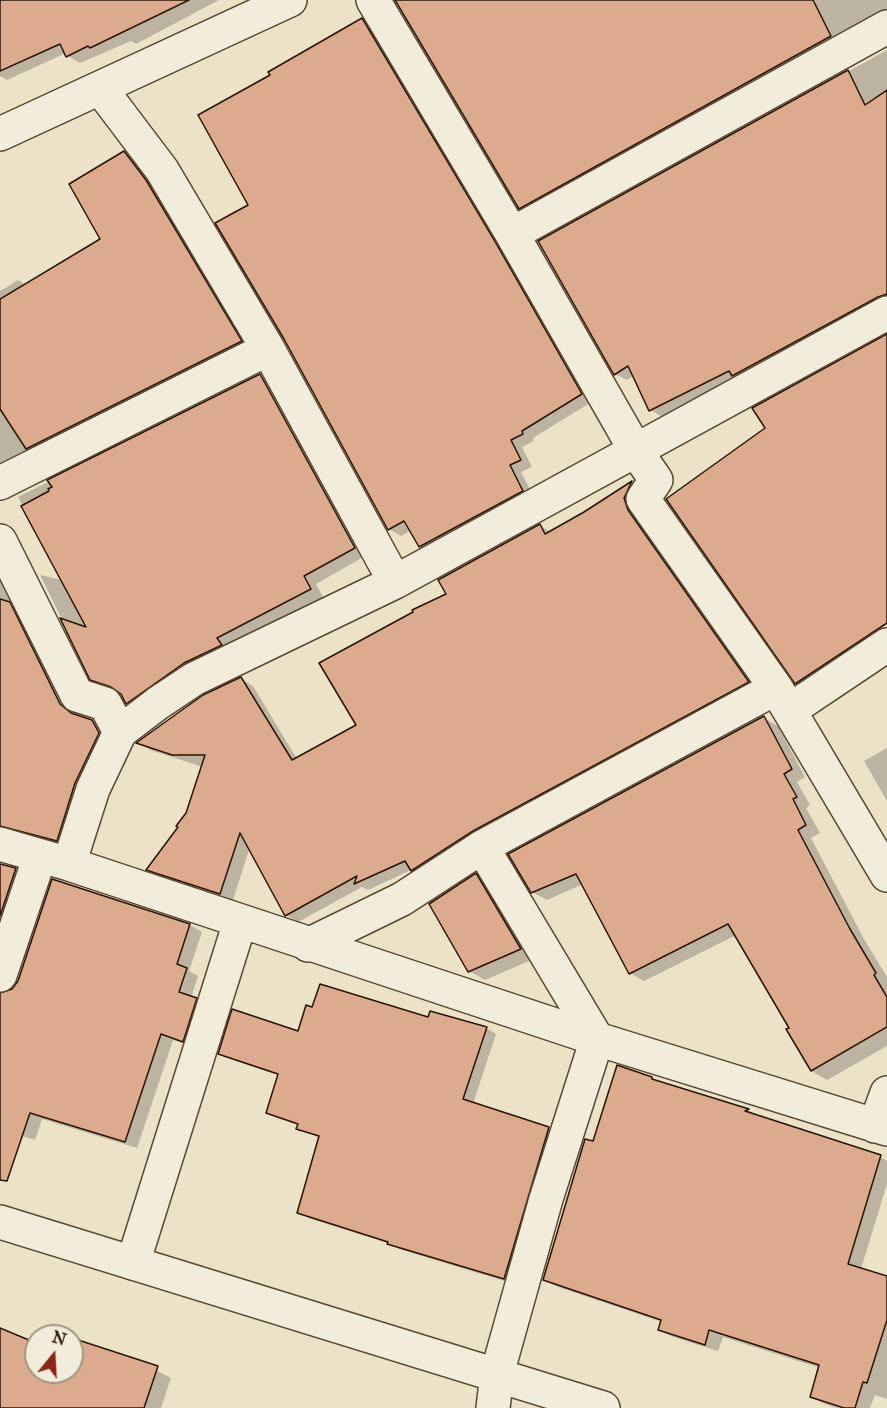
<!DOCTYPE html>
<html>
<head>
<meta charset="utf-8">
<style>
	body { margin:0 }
	#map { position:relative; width:887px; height:1408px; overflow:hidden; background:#ebe2c8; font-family:"IM FELL Great Primer",serif }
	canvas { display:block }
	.north { position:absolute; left:24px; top:1324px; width:60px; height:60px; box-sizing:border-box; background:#f2ecdb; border:2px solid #a19683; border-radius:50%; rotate:18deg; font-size:16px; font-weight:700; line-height:24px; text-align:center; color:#281400 }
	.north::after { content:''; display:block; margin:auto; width:21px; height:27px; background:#8f2418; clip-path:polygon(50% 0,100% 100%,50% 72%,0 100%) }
</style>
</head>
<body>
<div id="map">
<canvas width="887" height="1408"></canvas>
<div class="north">N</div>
</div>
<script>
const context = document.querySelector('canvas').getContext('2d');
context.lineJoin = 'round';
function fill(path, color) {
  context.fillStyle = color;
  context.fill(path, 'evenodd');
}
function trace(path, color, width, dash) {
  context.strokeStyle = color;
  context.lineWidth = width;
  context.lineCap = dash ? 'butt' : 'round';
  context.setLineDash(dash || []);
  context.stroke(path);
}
fill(new Path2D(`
	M0,0H219L136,44L131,41L80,63L68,56L66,53L7,80L0,76Z
	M397,0H887V18L532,215L520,208Z
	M362,20L374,26L593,401L533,438L534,441L522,447L532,467L521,472L534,497L432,553L420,546L411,530L401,536L389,529L250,206L272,75Z
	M887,50V304L662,417L651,410L633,376L627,380L615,374L540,242Z
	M124,152L137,160L254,349L0,478V291L18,280L26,285L102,240Z
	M887,336V538L817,524L884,639L808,690L796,683L767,429Z
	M260,376L273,383L367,555L316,584L323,597L230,646L140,710L127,703L119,691L105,686L91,678L40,575L62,580L18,497Z
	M632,483L644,490L760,689L424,877L411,870L368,890L362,887L298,922L286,915L250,847L233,900L160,876L148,869L180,827L188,813L203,767L150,750L139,743L241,679L253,686L297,759L358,725L448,594L540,526L551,532Z
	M0,570L4,572L74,713L106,729L71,848L0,840Z
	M764,718L778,726L805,777L797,782L810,805L806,808L820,833L811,838L864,939L887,977V1046L827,1080L813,1072L788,1030L791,1028L736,935L644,981L630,973L583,884L547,900L532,892Z
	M887,748V801L864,761Z
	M0,865L16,870L29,878L0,965Z
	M476,875L492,884L536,958L485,980L469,971Z
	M53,881L190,925L202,932L189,971L198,976L191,998L208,1006L195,1047L173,1040L137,1148L42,1119L35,1140L0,1129V1086L19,982Z
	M429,1019L486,1028L496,1034L473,1104L549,1129L558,1134L514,1284L399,1249L391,1244L308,1218L298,1212L320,1138L298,1128L299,1125L277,1118L268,1112L280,1076L230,1059L220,1053L299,1033Z
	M652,1078L661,1084L748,1110L761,1118L880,1157L887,1161V1184L861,1269L887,1277V1399L875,1395L870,1408H837L825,1404L812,1397L820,1368L723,1337L718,1351L673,1337L659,1329L662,1322L558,1287L544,1280L594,1143Z
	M0,1330L36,1344V1372H72V1340L156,1370L171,1378L161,1408H0Z`), '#0003');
const building = new Path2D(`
	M0,0H189L90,48L88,46L66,57L60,44L0,71Z
	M395,0H813L831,36L519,209Z
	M362,18L496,243L582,394L522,431L523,434L511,440L521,460L510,465L523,491L419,547L404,521L388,530L284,339L215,223L248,205L198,115L270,75L268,72Z
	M848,70L865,105L887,90V294L878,297L732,376L729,371L649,411L628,366L614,375L538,241Z
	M124,151L146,180L242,341L26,449L0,409V299L100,239L69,184Z
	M887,334V623L795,684L666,499L765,428L752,408Z
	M260,374L355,548L304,576L311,589L217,638L222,645L184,663L126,704L121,694L111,687L90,680L60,618L86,627L21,506L49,491L48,489L52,487L47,480Z
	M632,481L624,498L628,510L749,682L473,831L411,871L405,861L354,884L357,876L285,916L240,833L220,894L146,870L178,827L176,826L186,813L205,755H172L136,743L203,695L241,677L292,760L356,725L319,663L413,612L412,610L446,594L438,580L540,524L545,534L584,512Z
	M0,599L10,602L60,704L71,713L92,720L99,733L75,783L57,841L0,826Z
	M764,716L792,769L784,774L797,797L793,799L806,825L798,830L850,929L876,973L874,975L887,997V1027L811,1071L786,1029L789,1028L728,924L629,974L576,874L531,893L508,854Z
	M0,864L16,868L0,916Z
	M476,873L521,949L468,972L429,904Z
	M52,879L190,924L177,964L187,968L179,992L197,998L183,1042L161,1034L125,1142L30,1113L7,1181L0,1180V993L12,989L18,981Z
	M320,984L428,1017L430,1011L487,1027L463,1099L549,1127L504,1279L387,1244L388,1242L297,1213L319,1136L296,1129L298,1124L266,1113L278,1074L218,1054L232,1009L298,1031L306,1005L312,1007Z
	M617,1065L652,1077V1079L749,1109L745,1111L881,1155L848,1264L887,1276V1320L867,1383L863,1382L855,1408H844L810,1397L819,1365L709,1330L705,1345L658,1330L661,1320L543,1280L585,1139L593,1141Z
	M0,1328L36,1343V1372H72V1338L158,1366L144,1408H0Z`);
fill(building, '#dcab8e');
trace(building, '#281400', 1.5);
const minor = new Path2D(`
	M373,0L512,234L636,451L656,480L643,499L776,688L887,875
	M100,88L162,170L268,349L395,582
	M0,134L290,0
	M512,234L887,27
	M0,483L268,349
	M0,541L77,695L105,704L120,732
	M790,710L887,645
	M0,844L69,864L597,1039L887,1129
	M482,847L597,1039L546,1199L497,1374L493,1408
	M69,864L93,789L120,732L158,703L194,679L395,582L887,313
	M308,945L402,899L482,847L776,688
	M0,975L40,856
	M875,1126L887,1093
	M133,1263L240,922`);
const tertiary = new Path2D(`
	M0,1222L603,1408`);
trace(minor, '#594832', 36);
trace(tertiary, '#594832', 36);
trace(minor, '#f2ecdb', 33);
trace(tertiary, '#f2ecdb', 33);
</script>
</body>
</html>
